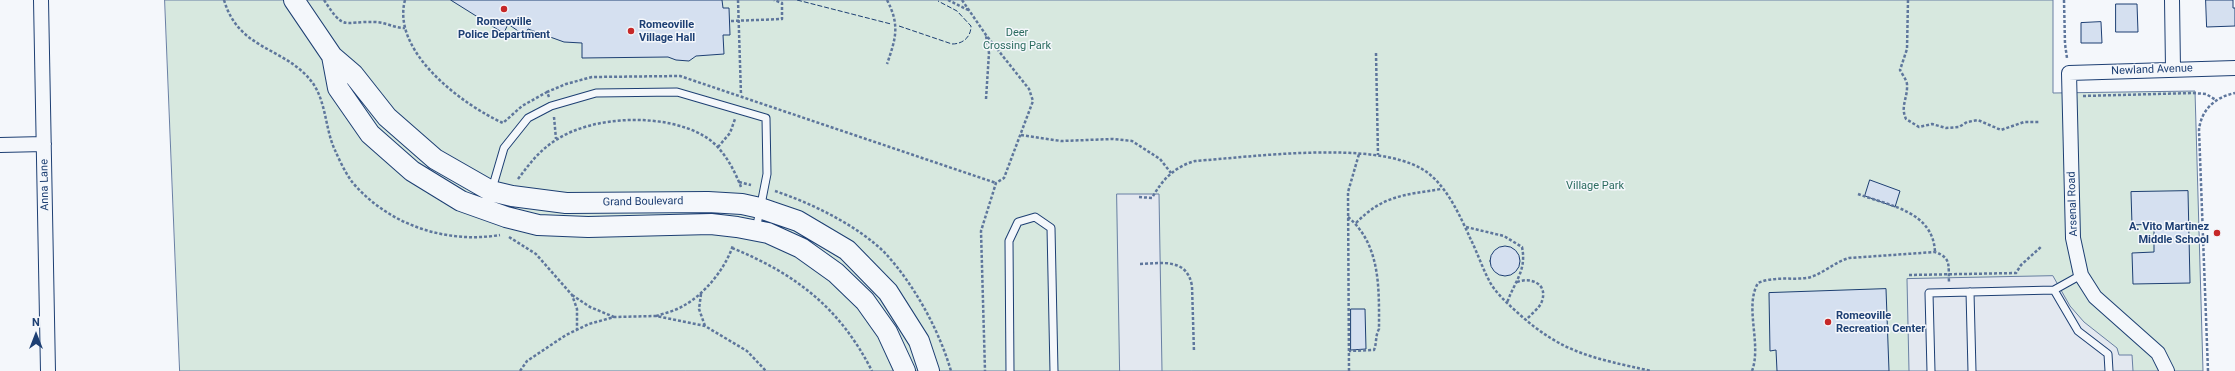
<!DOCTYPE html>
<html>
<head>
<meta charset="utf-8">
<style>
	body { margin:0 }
	#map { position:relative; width:2235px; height:371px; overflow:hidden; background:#f4f7fb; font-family:Roboto,sans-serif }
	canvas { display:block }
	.north { position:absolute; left:16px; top:315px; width:40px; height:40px; -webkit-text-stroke:3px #f4f7fb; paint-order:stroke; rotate:0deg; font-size:11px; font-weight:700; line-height:16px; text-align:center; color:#1d3f73 }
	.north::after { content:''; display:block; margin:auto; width:14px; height:18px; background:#1d3f73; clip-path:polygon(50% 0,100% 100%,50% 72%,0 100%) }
</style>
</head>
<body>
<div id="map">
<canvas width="2235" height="371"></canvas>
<div class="north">N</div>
</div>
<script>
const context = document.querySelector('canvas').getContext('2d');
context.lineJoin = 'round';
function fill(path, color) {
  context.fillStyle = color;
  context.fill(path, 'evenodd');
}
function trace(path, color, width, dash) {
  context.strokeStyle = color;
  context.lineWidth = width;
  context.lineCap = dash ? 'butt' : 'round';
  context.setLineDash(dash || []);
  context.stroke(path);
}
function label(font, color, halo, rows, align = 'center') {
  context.font = font + ' Roboto,sans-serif';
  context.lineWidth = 3;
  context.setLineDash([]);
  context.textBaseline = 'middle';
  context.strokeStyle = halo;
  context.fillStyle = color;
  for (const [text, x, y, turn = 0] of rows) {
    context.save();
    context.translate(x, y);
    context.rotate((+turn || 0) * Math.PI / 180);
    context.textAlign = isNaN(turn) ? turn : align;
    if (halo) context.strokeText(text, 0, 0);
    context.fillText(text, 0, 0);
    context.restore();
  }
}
const green = new Path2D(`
	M165,0H2053V93L2195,91L2203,371H180Z`);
fill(green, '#d7e8df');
trace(green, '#687fa3', 1);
const parking = new Path2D(`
	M1117,194H1159L1162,371H1120Z
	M2053,276L2070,306L2084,322L2117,348L2119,355H2132L2133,371H1909L1907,279Z`);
fill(parking, '#e3e8f0');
trace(parking, '#687fa3', 1);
const building = new Path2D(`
	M451,0H722L723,8H729L730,35H723L724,54L696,56L689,61L676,60L668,57L582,58V43L564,42L528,29L524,35L508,24L504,33Z
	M2206,0H2233V8H2235V26L2207,27Z
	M2116,4H2137L2138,32H2116Z
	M2101,22L2102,43H2081V23Z
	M1870,180L1900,191L1895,207L1865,196Z
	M2188,191L2190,283L2133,284L2132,253L2154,252V224L2132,225L2131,192Z
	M1490 261a15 15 0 1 1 30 0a15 15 0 1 1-30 0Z
	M1886,289L1889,371H1777L1776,350L1770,351L1769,293Z
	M1351,309H1365L1366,349L1351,350Z`);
fill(building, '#d5e0f0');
trace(building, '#1d3f73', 1);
const lane = new Path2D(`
	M492,189L504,148L528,118L551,106L596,93L677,92L766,118L767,174L756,230
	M2054,290L2078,331L2108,354L2109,371
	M1970,292L1972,371
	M1010,371L1009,241L1018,222L1035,217L1051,228L1054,371
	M1931,371L1929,293L2054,290L2081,275`);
const street = new Path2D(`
	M41,0L48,371
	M2172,0L2173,68
	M0,145L44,144
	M2167,371L2158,353L2095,297L2081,275L2073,238L2069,73L2235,68`);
const secondary = new Path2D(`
	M294,0L332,56L353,74L387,117L435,159L491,191L512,196L566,203L708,202L742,204L760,208L798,221L847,250L888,292L919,341L929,371
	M332,56L338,88L370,134L412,171L461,201L506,217L538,225L588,227L711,224L737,227L768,233L801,248L836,273L865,301L887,332L905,371`);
trace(lane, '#1d3f73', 9);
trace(street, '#1d3f73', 16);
trace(secondary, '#1d3f73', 22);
trace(new Path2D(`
	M224,0C239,51 284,46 312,82C326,101 325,127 334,148C339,159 345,173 353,183C389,225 446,244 500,235
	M324,0C345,32 342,21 375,22C385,22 394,28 405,28
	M405,0C391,52 463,105 503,123L522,106L547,92
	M738,0L741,95
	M887,0C900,25 896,38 887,64
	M948,0L968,10
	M962,0L986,35L1029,89L1033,101L1004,178L996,183L981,231L985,371
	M1908,0L1907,49L1900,70C1902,74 1906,79 1907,84C1908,98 1900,106 1906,119L1919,127L1932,124L1946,128L1959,127L1967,122L1978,120L2001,130L2024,122H2039
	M2064,0L2065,44L2067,58
	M731,21L782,19V3L774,0
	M1376,53L1378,155
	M2083,96L2193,93L2206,94L2216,100
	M549,97L547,92L566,84L592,77L680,76L996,183
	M986,99L989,53L986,36
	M554,117L556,139
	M1021,135L1061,141L1113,139L1132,141L1160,159L1171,173
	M718,147L730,133L735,119
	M518,179C530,163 540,150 556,140C594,115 665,113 704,136C722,146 734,169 741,187
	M739,182L751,185
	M775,191C811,203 859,226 886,254C915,286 939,330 951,371
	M1858,194C1890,206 1933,211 1935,252
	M1139,197L1152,198C1162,180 1174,167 1195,161C1252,157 1373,140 1422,169C1446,183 1460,216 1471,240C1478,254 1483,270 1491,284C1498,295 1508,304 1518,313C1563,354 1594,358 1651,371
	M1348,217C1381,245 1379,289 1379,329C1375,336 1377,343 1374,350L1349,351
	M1356,223C1383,195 1405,195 1441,189
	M1466,227L1504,236L1522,247C1527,271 1514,282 1507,303
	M509,237L536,254L572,295L577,309V330
	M732,248C796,274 840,308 872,371
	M1140,264C1163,263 1187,258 1192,286L1194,352
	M1909,275L2016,273L2021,265L2042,246
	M1517,282C1530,277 1548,283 1542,301C1540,308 1531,314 1526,320
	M701,294L699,309L705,326
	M572,295L590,307L614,317
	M656,316C665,313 675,311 683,306C704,295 726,268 733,245
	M520,371L527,361L566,335L589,324L614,317L656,316L705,326L747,351L766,371
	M1349,371L1348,192L1359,154
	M1752,371C1762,344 1744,307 1758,283C1774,276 1791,280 1807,278C1822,275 1834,262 1849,258L1935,252C1952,258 1948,266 1949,282
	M2208,371L2199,130C2201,110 2215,97 2235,93`), '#5e769c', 2.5, [3, 2]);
trace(lane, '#f4f7fb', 7);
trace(street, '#f4f7fb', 14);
trace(secondary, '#f4f7fb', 20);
trace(new Path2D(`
	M797,0L891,24
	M899,26L952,44C963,44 971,37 971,26L957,11L938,1`), '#1d3f73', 1, [5, 2]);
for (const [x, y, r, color] of [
	[504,9,4,"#c62828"],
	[631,31,4,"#c62828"],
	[2217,233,4,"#c62828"],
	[1828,322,4,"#c62828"]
]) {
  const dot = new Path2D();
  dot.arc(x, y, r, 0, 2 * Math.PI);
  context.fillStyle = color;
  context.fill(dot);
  trace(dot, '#f4f7fb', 1.5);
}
label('bold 11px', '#1d3f73', '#f4f7fb', [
	["Romeoville",504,22,"center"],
	["Police Department",504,35,"center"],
	["Romeoville",639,25],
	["Village Hall",639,38],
	["A. Vito Martinez",2209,227,"right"],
	["Middle School",2209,240,"right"],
	["Romeoville",1836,316],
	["Recreation Center",1836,329]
], 'left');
label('11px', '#2c6c60', '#f4f7fb', [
	["Deer",1017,33],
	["Crossing Park",1017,46],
	["Village Park",1595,186]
]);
label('11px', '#1d3f73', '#f4f7fb', [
	["Newland Avenue",2152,70,-2],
	["Anna Lane",45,185,-91],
	["Grand Boulevard",643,202,-1],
	["Arsenal Road",2073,204,-92]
]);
</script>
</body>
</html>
